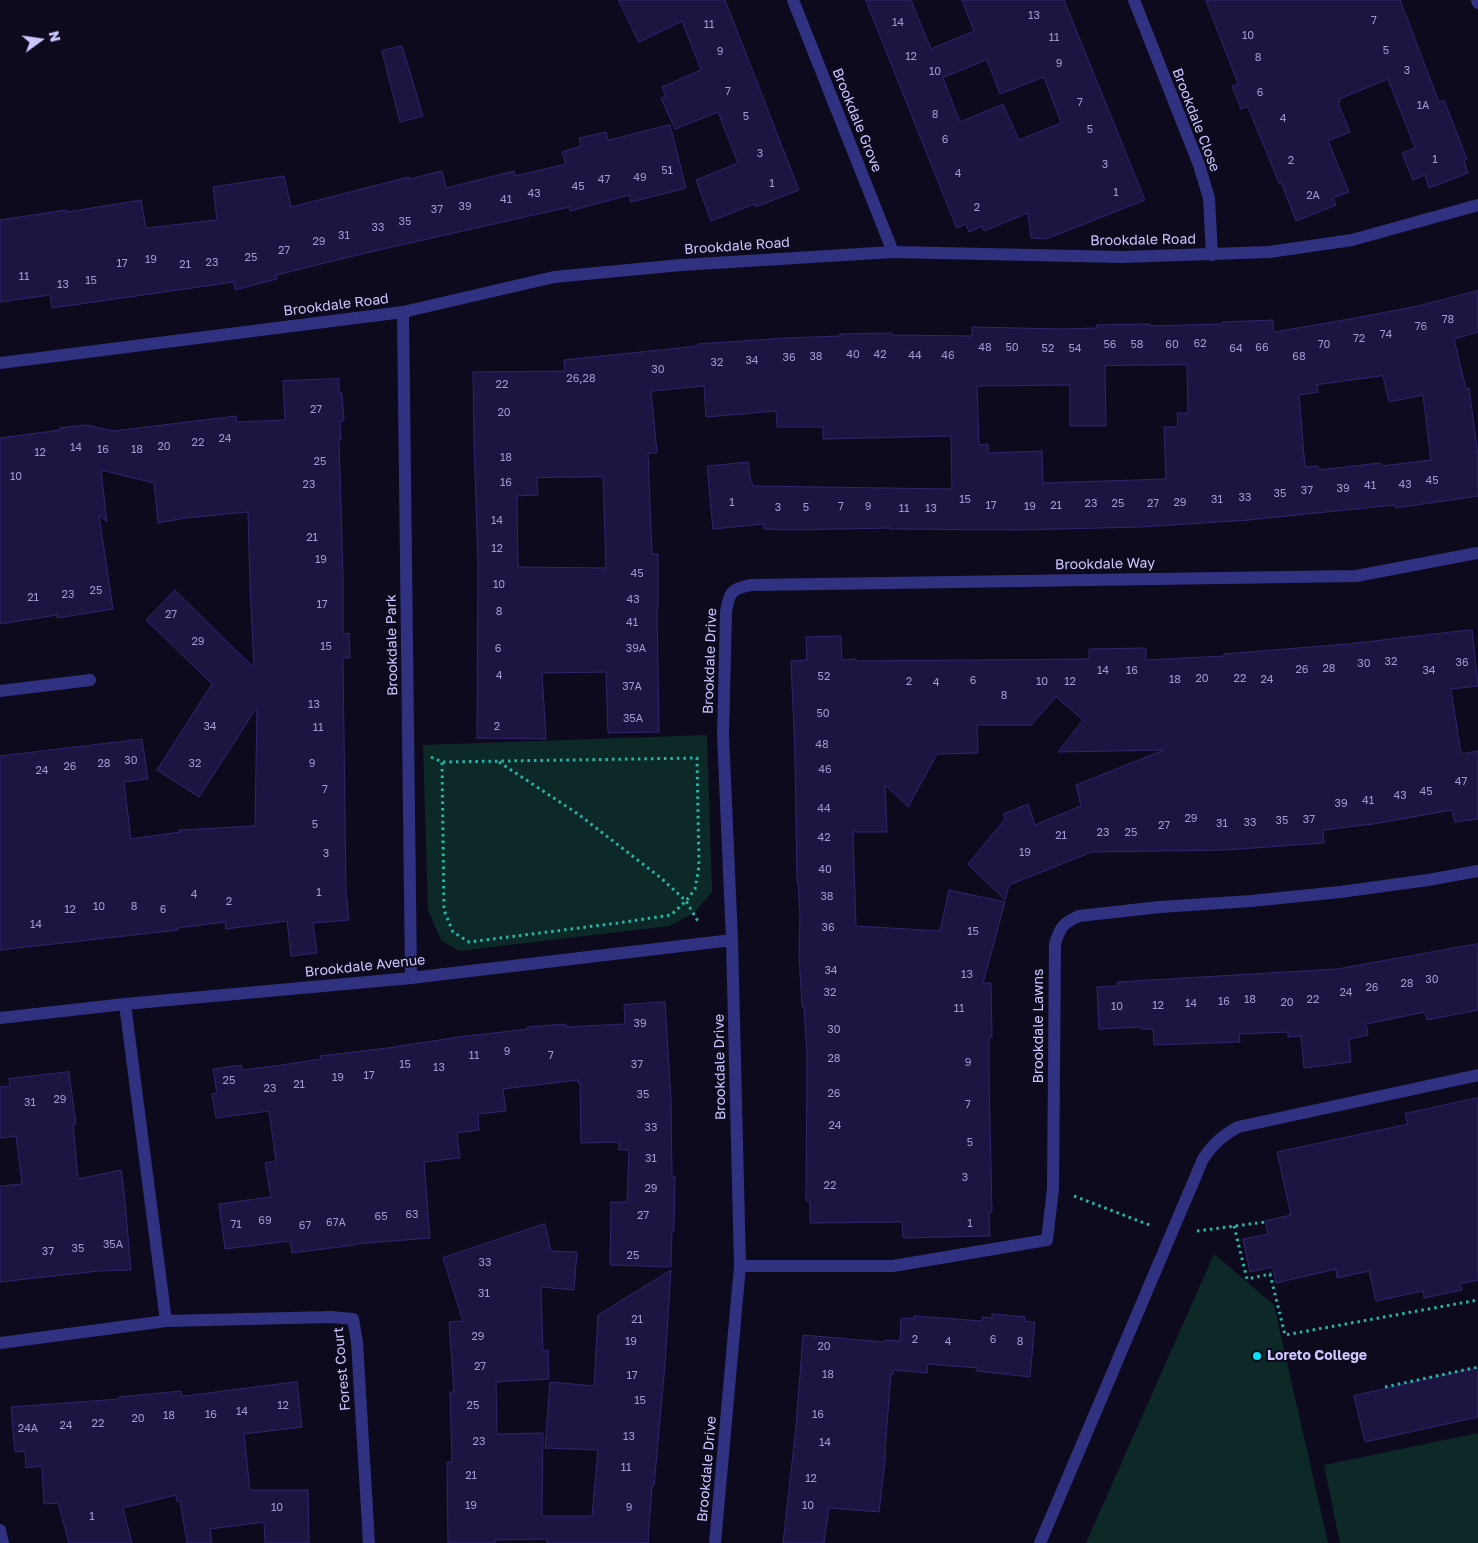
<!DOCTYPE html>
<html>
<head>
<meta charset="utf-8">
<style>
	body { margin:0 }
	#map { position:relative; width:1478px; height:1543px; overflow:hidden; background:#0d0a1e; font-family:"Golos Text",sans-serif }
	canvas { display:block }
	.north { position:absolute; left:15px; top:15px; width:50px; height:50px; -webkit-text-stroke:4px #0d0a1e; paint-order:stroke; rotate:76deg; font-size:14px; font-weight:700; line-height:20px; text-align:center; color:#ccc7ff }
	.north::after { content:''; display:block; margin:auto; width:18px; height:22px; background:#ccc7ff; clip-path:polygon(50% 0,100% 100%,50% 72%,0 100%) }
</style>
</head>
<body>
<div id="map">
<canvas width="1478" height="1543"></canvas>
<div class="north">N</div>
</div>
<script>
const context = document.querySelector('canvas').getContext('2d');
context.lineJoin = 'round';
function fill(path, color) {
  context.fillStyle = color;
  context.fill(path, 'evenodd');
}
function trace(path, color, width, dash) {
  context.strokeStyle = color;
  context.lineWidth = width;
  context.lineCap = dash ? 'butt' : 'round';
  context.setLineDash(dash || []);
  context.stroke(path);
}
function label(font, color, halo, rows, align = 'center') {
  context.font = font + ' "Golos Text",sans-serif';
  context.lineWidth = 4;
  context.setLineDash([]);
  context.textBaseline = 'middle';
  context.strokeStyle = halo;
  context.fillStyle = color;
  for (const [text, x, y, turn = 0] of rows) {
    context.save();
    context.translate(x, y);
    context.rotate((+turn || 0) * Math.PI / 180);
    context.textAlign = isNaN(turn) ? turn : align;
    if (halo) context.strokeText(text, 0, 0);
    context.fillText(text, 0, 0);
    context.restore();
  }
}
fill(new Path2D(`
	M707,735L712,892L694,913L669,926L459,951L441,940L428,910L423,745Z
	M1214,1254L1274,1305L1328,1543H1086Z
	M1478,1433V1543H1340L1324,1465Z`), '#0d2927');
const building = new Path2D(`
	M619,0H725L799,190L756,207L755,204L711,221L696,180L738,163L718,112L675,129L661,98L666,96L662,87L701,70L682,21L639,42Z
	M866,0H911L931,49L974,31L962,0H1064L1145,200L1046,239L1031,238L1028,213L984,231L982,226L969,232L966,224L957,228ZM987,60L1000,94L1044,77L1061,123L1019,140L1003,104L960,122L943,78Z
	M1206,0H1400L1439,102L1444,100L1467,159L1464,161L1468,173L1429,188L1425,175L1413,180L1402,153L1415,148L1388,79L1339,99L1340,102L1338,103L1350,132L1328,141L1349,192L1333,198L1336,205L1296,221L1281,182L1279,183L1248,107L1241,109L1232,86L1238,84Z
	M402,46L423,116L400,122L382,51Z
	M670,125L686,188L631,202L629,195L570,211L569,207L370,252L276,275L277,279L235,290L234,282L52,308L50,295L0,302V220L66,210L67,212L141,200L146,228L217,220L213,187L284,176L291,207L409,177V179L442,171L446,188L514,171L515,176L566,164L562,152L581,146L579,138L606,132L608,140Z
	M1478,291V332L1454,339L1466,389L1469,388L1478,455V496L1395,508L1394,505L1249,520L1141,527L1017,530L890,529V528L792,530L764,529V524L713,529L707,466L748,462L751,482H752L753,486L952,489L951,436L823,439V427H777L776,411L706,417L704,386L651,391L657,453H648L652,554H658V608H657L659,732L608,733L606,672L542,673L546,739L477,738L478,563L474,440L473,372L565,371L564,360L698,346V344L786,338L840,336V334L892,333V335L972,336V327L1061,329L1097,328L1096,325L1150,324V326L1222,324V322L1273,320L1274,332L1350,319L1418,306ZM1187,365L1188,413H1177L1178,427H1164L1166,479L1043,483L1042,451L988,453V444L979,445L977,386L1070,385V426H1106L1105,366ZM1383,376L1389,402L1423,395L1431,460L1381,466L1380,463L1319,470L1318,466L1305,467L1299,395L1318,392L1317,385ZM603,477L606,568L518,567L517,496L538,495L537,478Z
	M339,379V393H342L344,421H340L341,439H339L343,574V634L349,633L350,658H343L346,892L349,920L313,923L317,953L291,956L287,921L226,929L225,922L178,928V930L0,950V756L142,739L148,779L124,782L131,839L180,832L179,830L255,826L257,707L199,797L157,770L212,684L146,620L175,590L254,668L250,585L248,512L185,518L158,523L154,483L101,470L107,522L99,515L113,609L57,618V615L0,624V438L60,430V428L86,425L114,431L236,416L237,422L285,420L283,381Z
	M1472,630L1478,686L1451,689L1461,754L1478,751V819L1455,822L1452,810L1373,824L1323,830L1324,843L1225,850L1092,852L1009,885L1005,900L968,864L1005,819L1003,814L1028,804L1035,825L1081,806L1076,785L1164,750L1058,752L1083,720L1056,697L1031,725H977L978,753L937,754L908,807L885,785L887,832H853L856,926L940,931L949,890L1005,902L983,983H991L992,1037H989V1077L992,1212H989L990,1236L903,1238L902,1222L810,1223V1201H806L807,1056L804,1007H802L799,955L800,916L798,882H797L795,756L791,661L807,660L806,637L841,636L842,660L856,659V661L1089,659V649L1146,648V660L1224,656V654L1348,644Z
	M1478,944V1010L1427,1020L1425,1012L1366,1024L1368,1035L1349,1039L1351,1062L1304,1068L1301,1036L1288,1037V1032L1239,1034L1240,1042L1154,1045L1153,1029H1141V1027L1099,1029L1097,987L1118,986L1117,982L1337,969Z
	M665,1002L671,1099L672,1177H675L674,1231H672L671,1267L610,1265L611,1202H627L629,1150H619V1142L581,1143L580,1083H578V1080L503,1089L506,1111L478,1114L479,1130L457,1133L460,1158L424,1162L430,1238L355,1244V1245L292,1253L290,1241L225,1249L219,1204L271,1197L265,1163L276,1161L269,1111L216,1118L212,1094L217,1093L213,1069L241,1065L242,1070L282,1065L321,1059L320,1056L388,1048L458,1037L528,1029L527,1027L566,1024V1027L625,1024L624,1005Z
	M69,1072L76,1124H73L78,1179L121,1170L124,1191L131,1270L99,1271L0,1282V1186L22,1184L16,1136L0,1138V1087L10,1086L9,1079Z
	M1478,1098V1280L1460,1284L1462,1290L1424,1298L1423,1291L1376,1301L1369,1271L1337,1278L1336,1269L1276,1283L1273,1267L1250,1272L1243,1239L1268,1234L1265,1221L1291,1215L1277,1152L1408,1124L1405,1114Z
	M545,1224L551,1251L577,1252L574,1290L541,1287L543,1351L548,1350L549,1379L496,1382L497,1434L543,1433L542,1516H592L598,1450L545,1448L550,1382L594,1386L598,1315L671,1270L665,1364L654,1486H652L648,1543H547V1539L495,1540V1543H448L447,1462H452L450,1392H454L449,1322L463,1321L443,1258Z
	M992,1314L1025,1317L1024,1321L1035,1322L1030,1377L977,1371L978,1368L928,1364L927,1373L893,1370V1374H891L885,1450L886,1451L879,1512L829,1508L824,1543H783L796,1427L803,1335L884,1342L885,1340L900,1341L901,1318L914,1319V1316L982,1321V1317L992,1318Z
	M1478,1368V1417L1365,1442L1354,1396Z
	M297,1382L302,1427L244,1434L250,1490H308L309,1543H265L264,1522L210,1529L212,1543H187L180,1501L177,1502L176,1495L123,1508L132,1543H69L58,1503L44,1504L42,1466L26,1468L25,1451L15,1452L11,1407L119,1399V1397L181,1391L182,1396Z`);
fill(building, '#1c1541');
trace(building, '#31256f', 1);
trace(new Path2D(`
	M431,757L442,762L697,758L699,866L695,889L686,901L671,915L618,923L469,942L453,932L444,910L442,762
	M499,762L578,814L661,878L686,901L699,923
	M1074,1196L1152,1226
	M1234,1226L1247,1279L1270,1274L1285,1335L1478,1300
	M1197,1231L1265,1222
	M1385,1387L1478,1367`), '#23b8a9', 3, [2.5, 4]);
trace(new Path2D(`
	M793,0L893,252
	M1134,0L1199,165L1209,198L1212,255
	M1477,0L1478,3
	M403,312L411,978
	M0,363L403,312L554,277L681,265L893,252L1122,257L1269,252L1352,240L1478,205
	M0,691L90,680
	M125,1004L166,1321L331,1317L353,1319L357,1342L369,1543
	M0,1018L125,1004L411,978L732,940
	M740,1266H893L1047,1240L1053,1189L1055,944C1060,927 1063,923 1079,916L1160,907L1251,901L1340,892L1428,880L1478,871
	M0,1343L166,1321
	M0,1530L3,1543
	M715,1543L740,1266L732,940L723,735L726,612C729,592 732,588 752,585L1356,576L1478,553
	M1040,1543L1203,1159C1213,1144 1222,1136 1238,1127L1478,1075`), '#313182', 12);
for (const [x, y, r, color] of [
	[1257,1356,5,"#00e3f2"]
]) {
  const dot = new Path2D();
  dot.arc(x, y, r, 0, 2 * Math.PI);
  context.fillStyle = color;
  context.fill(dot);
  trace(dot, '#0d0a1e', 2);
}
label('11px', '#a09ad0', null, [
	["13",1034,16],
	["7",1374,21],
	["14",898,23],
	["11",709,25],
	["10",1248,36],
	["11",1054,38],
	["5",1386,51],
	["9",720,52],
	["12",911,57],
	["8",1258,58],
	["9",1059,64],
	["3",1407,71],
	["10",935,72],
	["7",728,92],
	["6",1260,93],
	["7",1080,103],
	["1A",1423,106],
	["8",935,115],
	["5",746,117],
	["4",1283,119],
	["5",1090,130],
	["6",945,140],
	["3",760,154],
	["1",1435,160],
	["2",1291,161],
	["3",1105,165],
	["51",667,171],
	["4",958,174],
	["49",640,178],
	["47",604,180],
	["1",772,184],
	["45",578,187],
	["1",1116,193],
	["43",534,194],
	["2A",1313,196],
	["41",506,200],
	["39",465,207],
	["2",977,208],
	["37",437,210],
	["35",405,222],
	["33",378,228],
	["31",344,236],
	["29",319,242],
	["27",284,251],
	["25",251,258],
	["19",151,260],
	["23",212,263],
	["17",122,264],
	["21",185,265],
	["11",24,277],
	["15",91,281],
	["13",63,285],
	["78",1448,320],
	["76",1421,327],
	["74",1386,335],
	["72",1359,339],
	["62",1200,344],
	["56",1110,345],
	["58",1137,345],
	["60",1172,345],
	["70",1324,345],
	["48",985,348],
	["50",1012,348],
	["66",1262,348],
	["52",1048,349],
	["54",1075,349],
	["64",1236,349],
	["40",853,355],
	["42",880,355],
	["44",915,356],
	["46",948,356],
	["38",816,357],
	["68",1299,357],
	["36",789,358],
	["34",752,361],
	["32",717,363],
	["30",658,370],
	["26,28",581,379],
	["22",502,385],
	["27",316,410],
	["20",504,413],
	["24",225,439],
	["22",198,443],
	["20",164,447],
	["14",76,448],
	["16",103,450],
	["18",137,450],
	["12",40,453],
	["18",506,458],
	["25",320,462],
	["10",16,477],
	["45",1432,481],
	["16",506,483],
	["23",309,485],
	["43",1405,485],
	["41",1370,486],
	["39",1343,489],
	["37",1307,491],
	["35",1280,494],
	["33",1245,498],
	["15",965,500],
	["31",1217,500],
	["1",732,503],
	["29",1180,503],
	["23",1091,504],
	["25",1118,504],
	["27",1153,504],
	["17",991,506],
	["21",1056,506],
	["7",841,507],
	["9",868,507],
	["19",1030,507],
	["3",778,508],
	["5",806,508],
	["11",904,509],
	["13",931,509],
	["14",497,521],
	["21",312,538],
	["12",497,549],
	["19",321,560],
	["45",637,574],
	["10",499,585],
	["25",96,591],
	["23",68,595],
	["21",33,598],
	["43",633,600],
	["17",322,605],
	["8",499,612],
	["27",171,615],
	["41",632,623],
	["29",198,642],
	["15",326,647],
	["6",498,649],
	["39A",636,649],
	["32",1391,662],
	["36",1462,663],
	["30",1364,664],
	["28",1329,669],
	["26",1302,670],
	["14",1103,671],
	["16",1132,671],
	["34",1429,671],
	["4",499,676],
	["52",824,677],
	["20",1202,679],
	["22",1240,679],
	["18",1175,680],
	["24",1267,680],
	["6",973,681],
	["2",909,682],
	["10",1042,682],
	["12",1070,682],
	["4",936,683],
	["37A",632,687],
	["8",1004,696],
	["13",314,705],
	["50",823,714],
	["35A",633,719],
	["34",210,727],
	["2",497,727],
	["11",318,728],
	["48",822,745],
	["30",131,761],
	["28",104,764],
	["32",195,764],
	["9",312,764],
	["26",70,767],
	["46",825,770],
	["24",42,771],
	["47",1461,782],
	["7",325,790],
	["45",1426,792],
	["43",1400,796],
	["41",1368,801],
	["39",1341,804],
	["44",824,809],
	["29",1191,819],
	["37",1309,820],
	["35",1282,821],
	["33",1250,823],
	["31",1222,824],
	["5",315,825],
	["27",1164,826],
	["23",1103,833],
	["25",1131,833],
	["21",1061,836],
	["42",824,838],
	["19",1025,853],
	["3",326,854],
	["40",825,870],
	["1",319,893],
	["4",194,895],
	["38",827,897],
	["2",229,902],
	["10",99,907],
	["8",134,907],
	["12",70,910],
	["6",163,910],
	["14",36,925],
	["36",828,928],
	["15",973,932],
	["34",831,971],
	["13",967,975],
	["30",1432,980],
	["28",1407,984],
	["26",1372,988],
	["32",830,993],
	["24",1346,993],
	["18",1250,1000],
	["22",1313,1000],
	["16",1224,1002],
	["20",1287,1003],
	["14",1191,1004],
	["12",1158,1006],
	["10",1117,1007],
	["11",959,1009],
	["39",640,1024],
	["30",834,1030],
	["9",507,1052],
	["11",474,1056],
	["7",551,1056],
	["28",834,1059],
	["9",968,1063],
	["15",405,1065],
	["37",637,1065],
	["13",439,1068],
	["17",369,1076],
	["19",338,1078],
	["25",229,1081],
	["21",299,1085],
	["23",270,1089],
	["26",834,1094],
	["35",643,1095],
	["29",60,1100],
	["31",30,1103],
	["7",968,1105],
	["24",835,1126],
	["33",651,1128],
	["5",970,1143],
	["31",651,1159],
	["3",965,1178],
	["22",830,1186],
	["29",651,1189],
	["63",412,1215],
	["27",643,1216],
	["65",381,1217],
	["69",265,1221],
	["67A",336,1223],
	["1",970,1224],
	["71",236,1225],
	["67",305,1226],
	["35A",113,1245],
	["35",78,1249],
	["37",48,1252],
	["25",633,1256],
	["33",485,1263],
	["31",484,1294],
	["21",637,1320],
	["29",478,1337],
	["2",915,1340],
	["6",993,1340],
	["19",631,1342],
	["4",948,1342],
	["8",1020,1342],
	["20",824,1347],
	["27",480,1367],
	["18",828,1375],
	["17",632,1376],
	["15",640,1401],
	["12",283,1406],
	["25",473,1406],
	["14",242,1412],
	["16",211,1415],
	["16",818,1415],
	["18",169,1416],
	["20",138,1419],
	["22",98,1424],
	["24",66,1426],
	["24A",28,1429],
	["13",629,1437],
	["23",479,1442],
	["14",825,1443],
	["11",626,1468],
	["21",471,1476],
	["12",811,1479],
	["19",471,1506],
	["10",808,1506],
	["10",277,1508],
	["9",629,1508],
	["1",92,1517]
]);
label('14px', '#ccc7ff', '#0d0a1e', [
	["Brookdale Grove",857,120,68],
	["Brookdale Close",1196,120,69],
	["Brookdale Road",1143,240,-1],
	["Brookdale Road",737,246,-4],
	["Brookdale Road",336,305,-7],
	["Brookdale Way",1105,564,-1],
	["Brookdale Park",392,645,-91],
	["Brookdale Drive",710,661,-88],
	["Brookdale Avenue",365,966,-6],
	["Brookdale Lawns",1039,1026,-90],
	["Brookdale Drive",720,1067,-91],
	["Forest Court",342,1369,-95],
	["Brookdale Drive",707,1469,-85]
]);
label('bold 14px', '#ccc7ff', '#0d0a1e', [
	["Loreto College",1267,1356]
], 'left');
</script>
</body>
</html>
